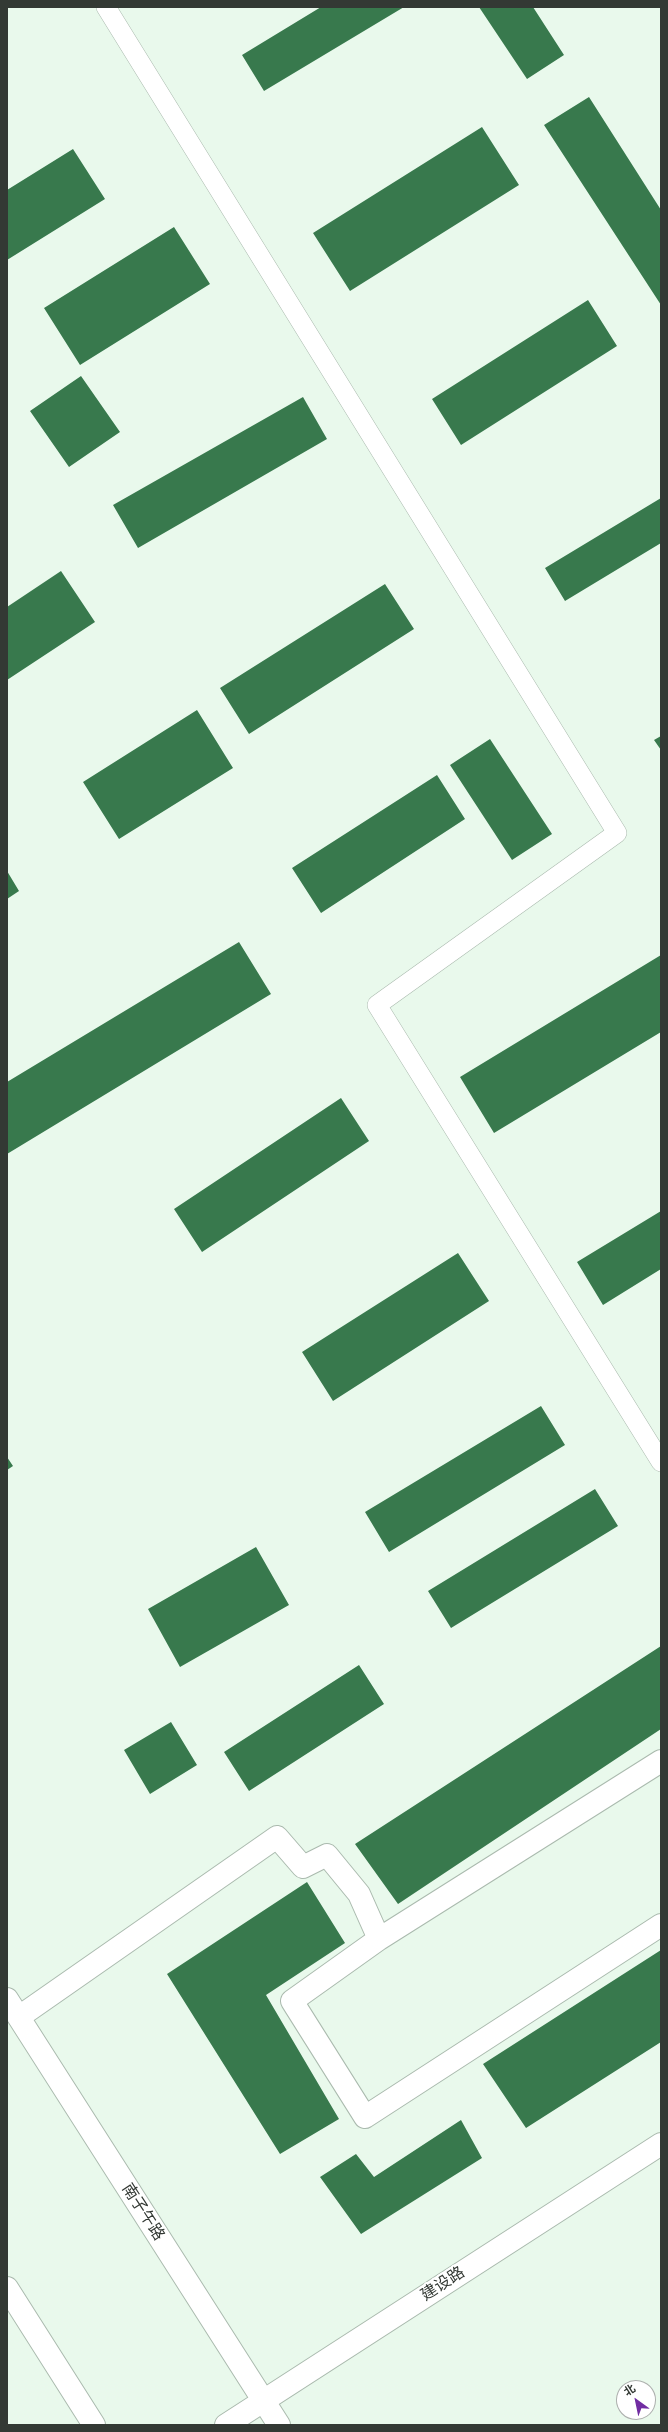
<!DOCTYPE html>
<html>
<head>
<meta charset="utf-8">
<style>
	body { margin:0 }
	#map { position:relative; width:668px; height:2432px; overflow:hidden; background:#e9f9ec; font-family:"Zilla Slab","Noto Sans SC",serif }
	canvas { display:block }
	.frame { position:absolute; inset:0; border:8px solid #333934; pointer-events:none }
	.north { position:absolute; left:616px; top:2380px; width:40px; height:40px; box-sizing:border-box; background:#fff; border:1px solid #adb0ae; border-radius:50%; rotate:327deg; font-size:11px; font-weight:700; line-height:16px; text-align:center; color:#333934 }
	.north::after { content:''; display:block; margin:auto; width:14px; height:18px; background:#712da2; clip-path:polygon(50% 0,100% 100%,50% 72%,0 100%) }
</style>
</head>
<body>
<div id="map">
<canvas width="668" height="2432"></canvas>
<div class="frame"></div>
<div class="north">北</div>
</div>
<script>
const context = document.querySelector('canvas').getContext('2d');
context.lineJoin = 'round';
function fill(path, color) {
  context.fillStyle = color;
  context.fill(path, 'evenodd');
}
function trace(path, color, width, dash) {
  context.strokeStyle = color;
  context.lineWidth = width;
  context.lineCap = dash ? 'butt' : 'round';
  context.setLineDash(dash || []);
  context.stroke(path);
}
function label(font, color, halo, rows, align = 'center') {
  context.font = font + ' "Zilla Slab","Noto Sans SC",serif';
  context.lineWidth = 4;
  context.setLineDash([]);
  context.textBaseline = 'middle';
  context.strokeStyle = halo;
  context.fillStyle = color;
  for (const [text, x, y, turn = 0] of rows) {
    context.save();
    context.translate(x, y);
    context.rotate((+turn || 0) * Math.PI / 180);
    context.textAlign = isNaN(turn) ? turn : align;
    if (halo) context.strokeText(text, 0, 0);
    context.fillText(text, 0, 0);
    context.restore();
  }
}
fill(new Path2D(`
	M321,7H404L264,91L242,55Z
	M479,7H533L564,55L527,79Z
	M589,97L661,210V305L544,125Z
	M482,127L519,185L350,291L313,233Z
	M73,149L105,199L7,260V190Z
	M174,227L210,284L80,365L44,308Z
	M588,300L617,346L461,445L432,399Z
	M81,376L120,432L69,467L30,411Z
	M303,397L327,439L138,548L113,505Z
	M661,498V543L565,601L545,568Z
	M61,571L95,622L7,680V607Z
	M385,584L414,629L249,734L220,688Z
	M197,710L233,768L119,839L83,782Z
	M661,736V750L654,740Z
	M490,739L552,834L512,860L450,765Z
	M437,775L465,819L321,913L292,868Z
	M7,871L19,891L7,899Z
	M239,942L271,994L7,1154V1082Z
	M661,955V1032L494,1133L460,1077Z
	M341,1098L369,1141L202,1252L174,1209Z
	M661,1211V1269L603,1305L577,1262Z
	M458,1253L489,1301L333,1401L302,1352Z
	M541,1406L565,1445L389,1552L365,1512Z
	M7,1457L13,1466L7,1470Z
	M595,1489L618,1526L451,1628L428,1591Z
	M256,1547L289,1605L180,1667L148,1609Z
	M661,1646V1729L398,1904L355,1844Z
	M359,1665L384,1704L249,1791L224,1752Z
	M171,1722L197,1765L150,1794L124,1750Z
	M307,1882L345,1943L266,1995L339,2119L280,2154L167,1974Z
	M661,1950V2042L526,2128L483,2064Z
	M461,2120L482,2158L361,2234L320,2177L356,2154L374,2177Z`), '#38794d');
const lane = new Path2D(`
	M106,7L617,833L377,1005L661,1462`);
const street = new Path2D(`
	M661,1761L379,1939L292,2001L365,2117L661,1925
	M19,2017L277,1837L303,1867L327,1855L359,1894L379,1939
	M226,2425L661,2144`);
const secondary = new Path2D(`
	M7,1999L279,2425
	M7,2288L94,2425`);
trace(lane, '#aabaae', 20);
trace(street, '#aabaae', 24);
trace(secondary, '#aabaae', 24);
trace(lane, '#fff', 19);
trace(street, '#fff', 22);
trace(secondary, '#fff', 22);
label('16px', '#333934', '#fff', [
	["南子午路",143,2212,57],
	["建设路",443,2284,-33]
]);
</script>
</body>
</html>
